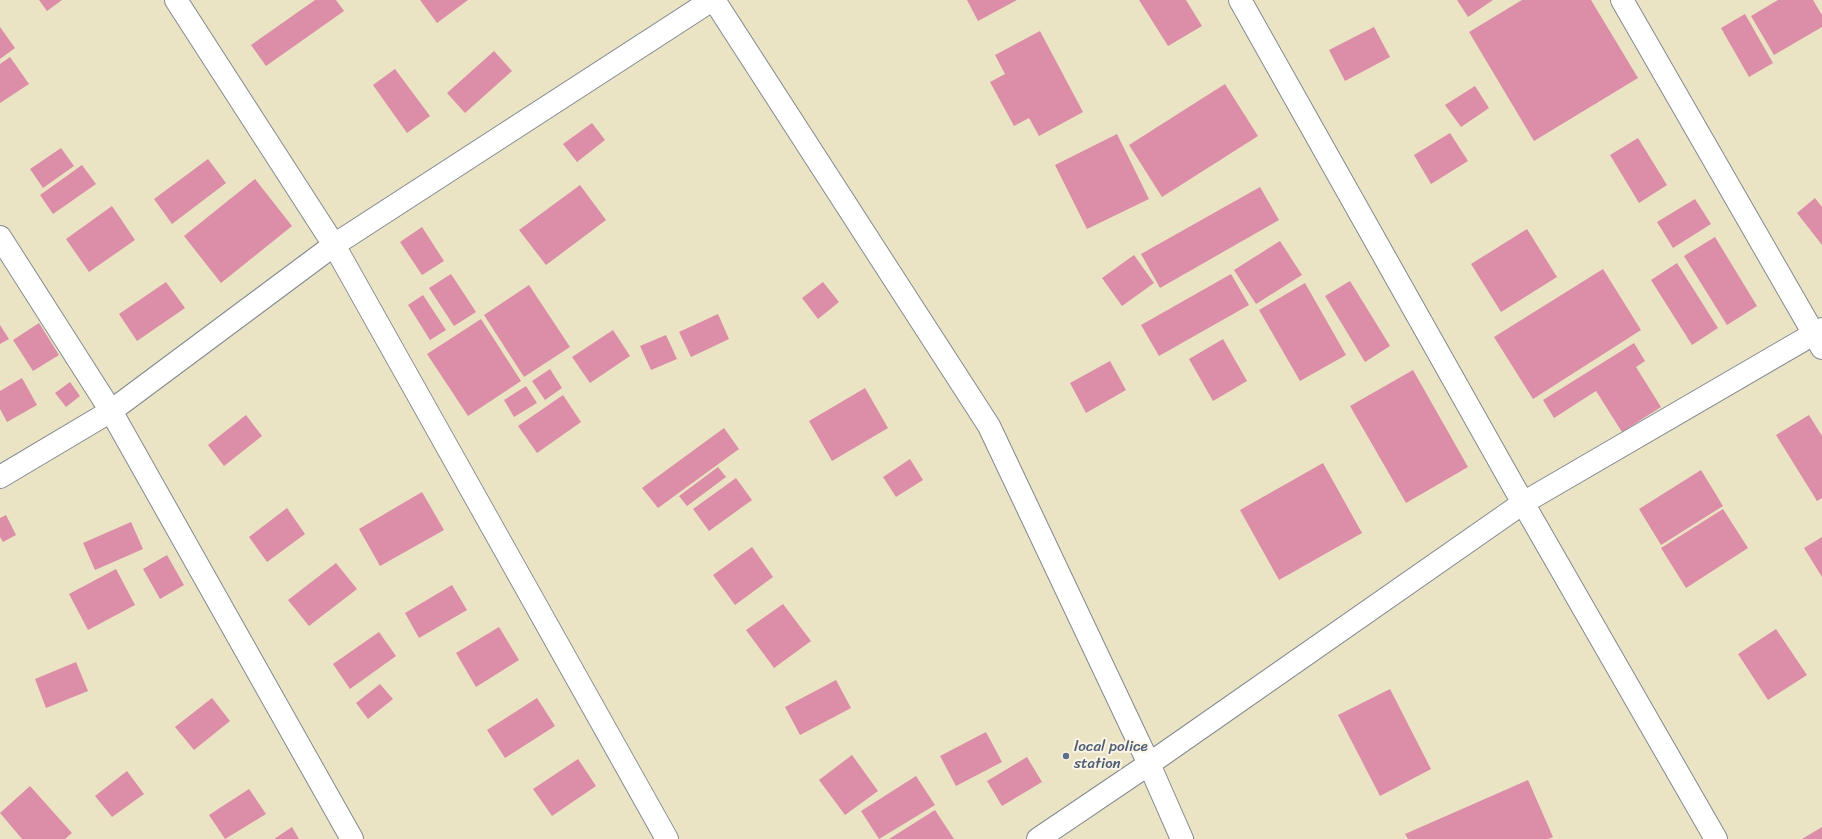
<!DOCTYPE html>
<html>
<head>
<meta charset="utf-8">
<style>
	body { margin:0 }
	canvas { display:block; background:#eae4c4 }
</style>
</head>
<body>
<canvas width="1822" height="839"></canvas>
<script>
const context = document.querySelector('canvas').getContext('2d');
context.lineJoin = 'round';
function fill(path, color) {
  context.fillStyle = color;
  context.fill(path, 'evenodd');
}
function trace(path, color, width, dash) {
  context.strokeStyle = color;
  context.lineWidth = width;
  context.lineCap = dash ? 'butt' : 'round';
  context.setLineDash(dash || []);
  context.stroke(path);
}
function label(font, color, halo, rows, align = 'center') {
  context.font = font + ' Sriracha,sans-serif';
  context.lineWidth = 4;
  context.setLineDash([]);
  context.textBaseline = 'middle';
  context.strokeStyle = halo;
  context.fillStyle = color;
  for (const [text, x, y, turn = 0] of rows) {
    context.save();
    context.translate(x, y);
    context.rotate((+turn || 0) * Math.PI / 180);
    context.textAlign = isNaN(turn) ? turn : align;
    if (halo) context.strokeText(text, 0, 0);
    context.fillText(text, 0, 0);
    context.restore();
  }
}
fill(new Path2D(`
	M39,0H62L47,11Z
	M315,0H336L344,11L266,66L251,45Z
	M420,0H468L437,23Z
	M967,0H1017L978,21Z
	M1139,0H1186L1202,26L1168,46Z
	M1457,0H1493L1468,17Z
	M1522,0H1591L1638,78L1534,141L1469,32Z
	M1778,0H1813L1822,15V27L1774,55L1751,16Z
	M1745,14L1773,63L1749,77L1721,28Z
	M0,27L15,48L0,59Z
	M1374,27L1390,57L1345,81L1329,50Z
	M1040,31L1083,112L1039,136L1029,118L1014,126L990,82L1005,74L995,55Z
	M494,51L512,71L465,113L447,93Z
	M10,57L29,84L0,103V64Z
	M395,69L430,116L407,133L373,85Z
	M1225,84L1258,136L1162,197L1129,145Z
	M1475,86L1489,108L1461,127L1445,105Z
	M592,123L605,140L577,162L563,144Z
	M1450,133L1468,161L1431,184L1414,155Z
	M1117,134L1149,199L1087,229L1055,165Z
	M1638,138L1667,185L1639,203L1610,155Z
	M61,148L74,166L43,188L30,169Z
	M208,159L226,183L172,224L154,199Z
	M82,165L96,184L53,214L40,195Z
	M255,179L292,226L221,283L184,236Z
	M580,185L606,220L546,265L519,230Z
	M1260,187L1279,220L1160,288L1141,254Z
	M1815,198L1822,207V245L1797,213Z
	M1695,199L1711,224L1673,248L1657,222Z
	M112,206L135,240L89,272L66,239Z
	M422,227L444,261L422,275L400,242Z
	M1527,229L1557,277L1501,312L1471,264Z
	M1715,237L1757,306L1727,325L1684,256Z
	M1280,241L1302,275L1256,304L1234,270Z
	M1134,255L1154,283L1122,306L1102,278Z
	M1677,263L1718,328L1692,345L1651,280Z
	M1603,269L1641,330L1533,399L1494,337Z
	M451,274L476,312L454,326L429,288Z
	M1231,274L1249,305L1159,356L1141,325Z
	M1350,281L1390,346L1365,362L1325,296Z
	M166,282L185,308L137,341L119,314Z
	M823,282L839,302L818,319L802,298Z
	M1305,283L1346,355L1300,381L1259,310Z
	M529,285L570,347L524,377L484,315Z
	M423,295L446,330L430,340L408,305Z
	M718,314L729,339L691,357L679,332Z
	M481,319L521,381L468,416L427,354Z
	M39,323L59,355L33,371L13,340Z
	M0,325L9,339L0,344Z
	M613,330L630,356L590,383L572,357Z
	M666,335L677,359L651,370L640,346Z
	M1223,339L1247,381L1213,401L1189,359Z
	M1634,343L1645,361L1636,367L1661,407L1622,432L1596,391L1554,418L1543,400Z
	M1110,361L1126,390L1086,413L1070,383Z
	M550,369L562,388L545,400L532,381Z
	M1413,370L1468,467L1406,503L1350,406Z
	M22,378L37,405L7,422L0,409V391Z
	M70,382L80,396L66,407L55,393Z
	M526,386L537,403L514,417L504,400Z
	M865,388L888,428L832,461L809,421Z
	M563,395L581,422L537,453L518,426Z
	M246,415L262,436L224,466L208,445Z
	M1809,415L1822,436V498L1817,501L1776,435Z
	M724,428L739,449L658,508L642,488Z
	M910,459L923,480L896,497L883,477Z
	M1323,463L1362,533L1279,580L1240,510Z
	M718,467L726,477L687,506L679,496Z
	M1701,470L1723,506L1661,545L1639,509Z
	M736,478L752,500L709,531L693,509Z
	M422,492L444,530L380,566L359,529Z
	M287,508L305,534L267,562L249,537Z
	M1723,509L1748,548L1686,588L1661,548Z
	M6,515L16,535L3,542L0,537V518Z
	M131,522L143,549L95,570L83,543Z
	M1822,537V577L1804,548Z
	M752,547L773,577L735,605L713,575Z
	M167,555L184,585L160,599L143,569Z
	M336,563L357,589L309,626L288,600Z
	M116,569L135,605L88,630L69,594Z
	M452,585L467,610L419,638L405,613Z
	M783,604L811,641L774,668L746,630Z
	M499,627L519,660L476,687L456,653Z
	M1776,629L1807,675L1768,700L1738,654Z
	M379,632L396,656L350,689L333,664Z
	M76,662L88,691L46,708L35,679Z
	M836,680L851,708L800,735L785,707Z
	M380,684L393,699L368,719L356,703Z
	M1390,689L1431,769L1380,796L1338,715Z
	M212,698L230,721L194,750L175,727Z
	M537,698L555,726L505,758L487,730Z
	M986,732L1002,762L956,786L940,756Z
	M852,755L878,791L845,815L819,780Z
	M1027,757L1042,782L1002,806L987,781Z
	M578,759L596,786L552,816L533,789Z
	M127,771L144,794L112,817L95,796Z
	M916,776L935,805L879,839L861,811Z
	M1528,780L1553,837L1548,839H1408L1405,834Z
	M30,786L72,833L65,839H22L0,813Z
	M249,789L266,814L225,839L209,815Z
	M935,810L954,839H889Z
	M292,827L299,839H274Z
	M1822,827V839H1802Z`), '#dc8da7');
const minor = new Path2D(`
	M176,0L334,245L667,839
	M1240,0L1523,503L1716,839
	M1622,0L1822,348
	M0,237L111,411L352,839
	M0,477L111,411L334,245L712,0
	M1038,839L1149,764L1523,503L1822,329`);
const secondary = new Path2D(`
	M714,0L989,426L1149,764L1182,839`);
trace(minor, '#828a91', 24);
trace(secondary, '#828a91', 24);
trace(minor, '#fff', 22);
trace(secondary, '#fff', 22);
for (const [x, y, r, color] of [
	[1066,756,4,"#5c6f8a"]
]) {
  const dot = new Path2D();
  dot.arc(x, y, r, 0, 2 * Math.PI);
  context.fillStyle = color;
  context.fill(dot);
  trace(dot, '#fcf5e5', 1.5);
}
label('15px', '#4e5e75', '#fcf5e5', [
	["local police",1074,747],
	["station",1074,764]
], 'left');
</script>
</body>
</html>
